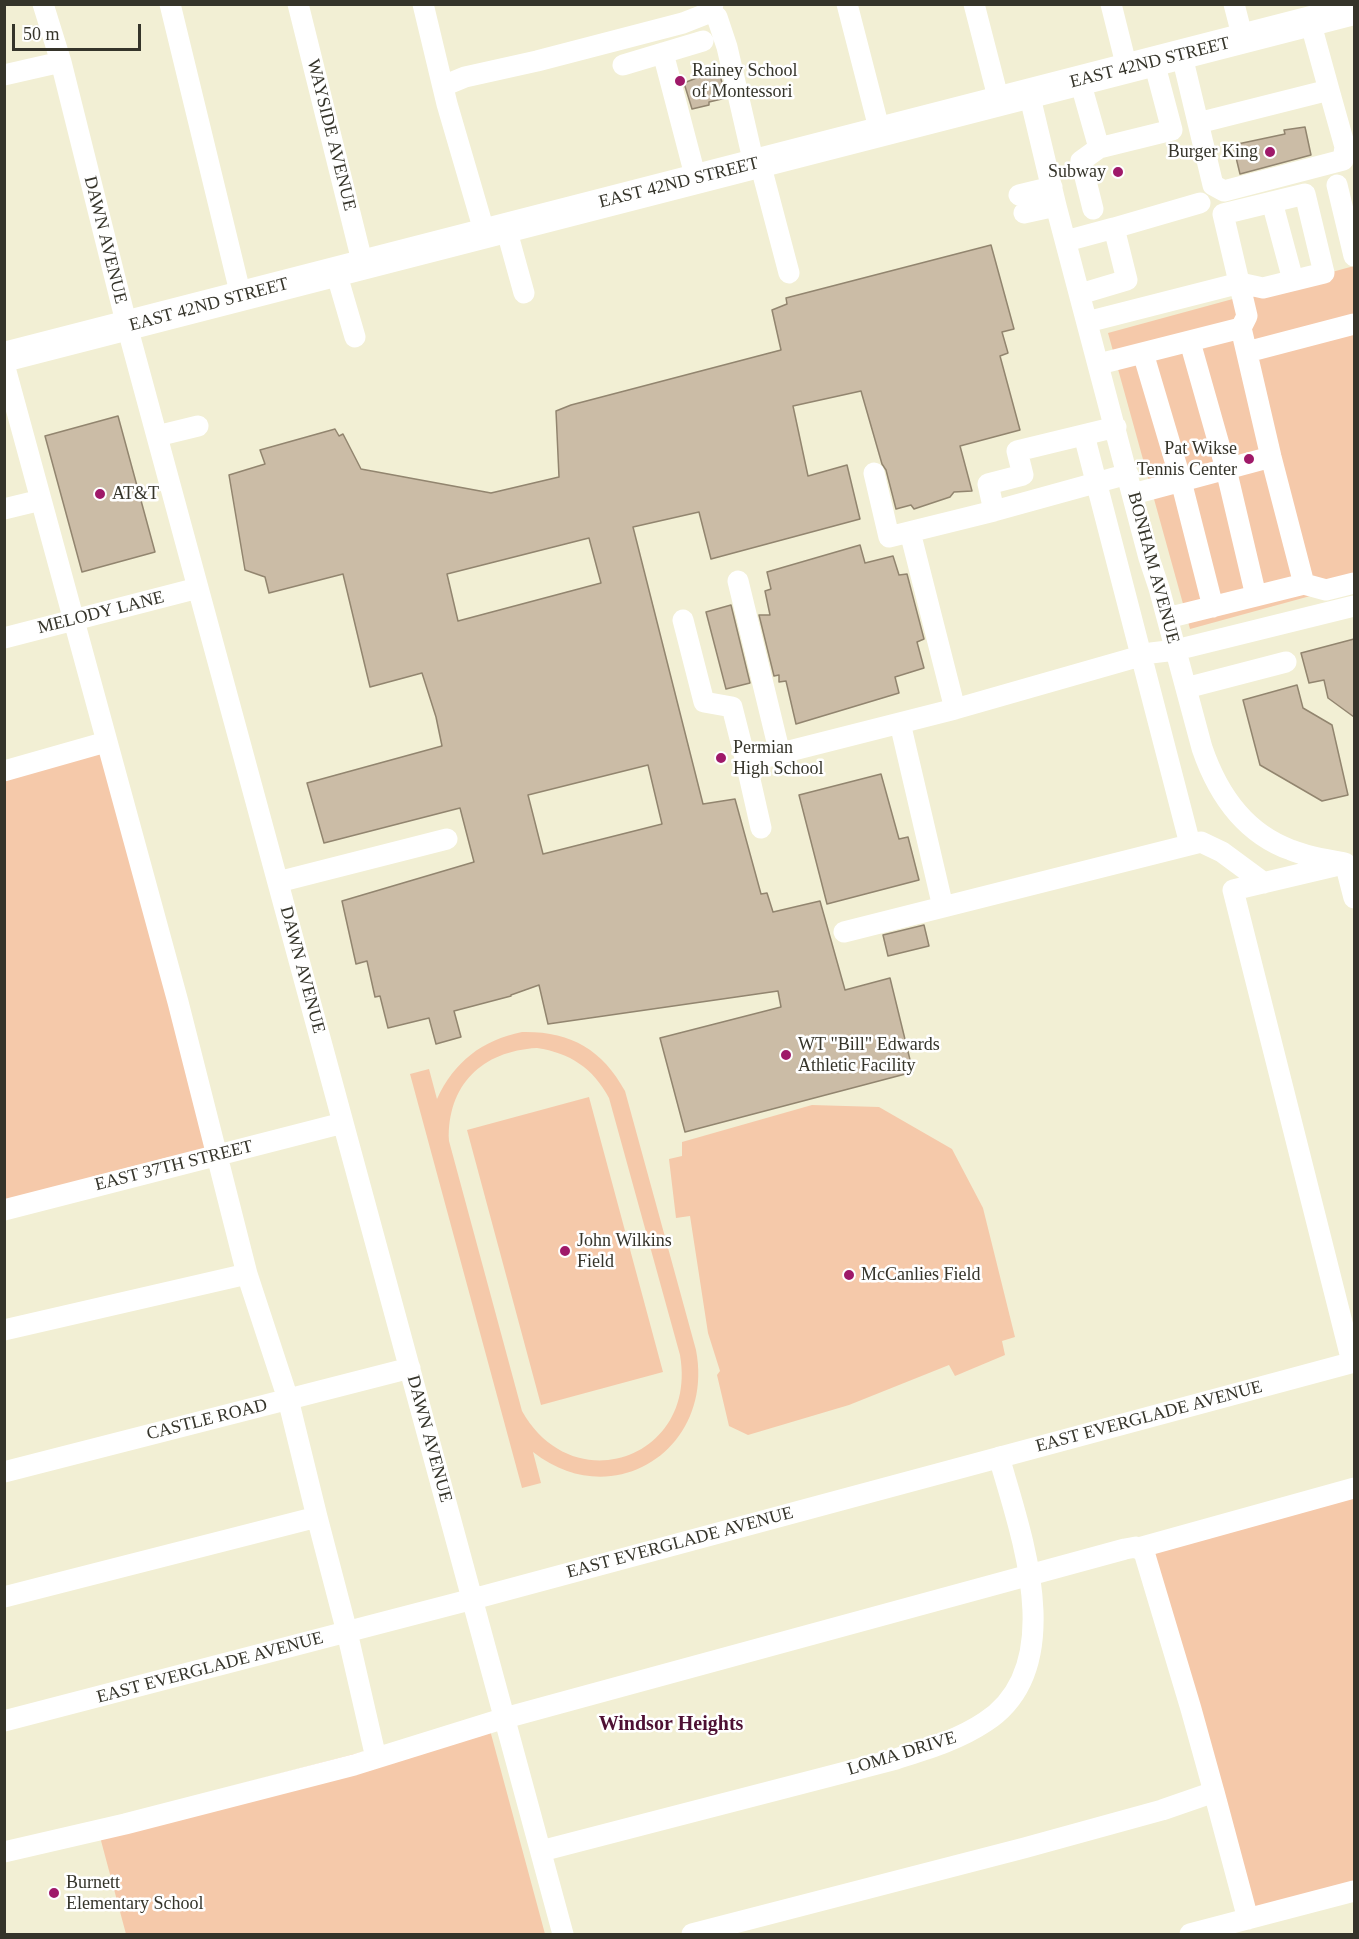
<!DOCTYPE html>
<html>
<head>
<meta charset="utf-8">
<style>
	body { margin:0 }
	#map { position:relative; width:1359px; height:1939px; overflow:hidden; background:#f2efd4; font-family:Georgia,serif }
	canvas { display:block }
	.frame { position:absolute; inset:0; border:6px solid #35342a; pointer-events:none }
	.scale { position:absolute; left:12px; top:24px; width:129px; height:27px; box-sizing:border-box; border:3px solid #35342a; border-top:0; padding-left:8px; font-size:18px; line-height:21px; white-space:nowrap; color:#35342a; -webkit-text-stroke:4px #fff; paint-order:stroke }
</style>
</head>
<body>
<div id="map">
<canvas width="1359" height="1939"></canvas>
<div class="frame"></div>
<div class="scale">50 m</div>
</div>
<script>
const context = document.querySelector('canvas').getContext('2d');
context.lineJoin = 'round';
function fill(path, color) {
  context.fillStyle = color;
  context.fill(path, 'evenodd');
}
function trace(path, color, width, dash) {
  context.strokeStyle = color;
  context.lineWidth = width;
  context.lineCap = dash ? 'butt' : 'round';
  context.setLineDash(dash || []);
  context.stroke(path);
}
function label(font, color, halo, rows, align = 'center') {
  context.font = font + ' Georgia,serif';
  context.lineWidth = 5;
  context.setLineDash([]);
  context.textBaseline = 'middle';
  context.strokeStyle = halo;
  context.fillStyle = color;
  for (const [text, x, y, turn = 0] of rows) {
    context.save();
    context.translate(x, y);
    context.rotate((+turn || 0) * Math.PI / 180);
    context.textAlign = isNaN(turn) ? turn : align;
    if (halo) context.strokeText(text, 0, 0);
    context.fillText(text, 0, 0);
    context.restore();
  }
}
fill(new Path2D(`
	M1354,266V584L1190,629L1108,333Z
	M111,740L225,1153L5,1210V768Z
	M522,1032C570,1031 602,1049 625,1091L696,1350C715,1449 613,1515 533,1452L541,1483L522,1488L410,1074L429,1069L437,1099C454,1062 482,1040 522,1032ZM537,1048C570,1053 593,1068 609,1098L680,1355C698,1458 573,1502 522,1411L449,1141C447,1085 482,1051 537,1048Z
	M589,1097L663,1372L541,1405L467,1130Z
	M812,1105L879,1107L952,1149L983,1208L1015,1337L1002,1341L1005,1355L955,1376L949,1365L849,1405L748,1435L729,1426L717,1375L720,1371L708,1333L690,1216L676,1218L669,1159L682,1156V1142Z
	M1354,1486V1892L1252,1920L1150,1541Z
	M487,1719L545,1934H126L96,1822Z`), '#f5c9aa');
const building = new Path2D(`
	M716,70L718,76L720,75L726,98L709,102V105L692,109L684,83Z
	M1305,127L1311,155L1240,174L1233,145L1285,134L1284,130Z
	M991,245L1014,329L1002,332L1008,353L1000,356L1020,430L960,446L972,491L954,492L950,497L914,509L911,505L896,509L886,470L882,464L861,391L793,406L808,476L847,465L860,519L711,559L699,512L633,527L703,804L735,799L761,894L767,893L773,912L820,901L845,990L890,978L913,1072L685,1132L660,1038L781,1007L778,991L548,1024L539,985L511,995V996L454,1011L461,1037L436,1044L429,1018L388,1028L380,996L375,997L367,961L356,964L342,901L474,862L460,808L324,843L307,783L442,746L436,717L422,673L370,687L343,574L269,593L265,577L245,570L229,475L265,464L260,450L335,429L339,436L343,434L361,469L491,493L559,477L556,411L571,405L781,350L772,310L787,304L786,298ZM589,538L601,583L458,621L447,574ZM648,765L662,824L543,854L528,795Z
	M118,416L155,552L82,572L45,436Z
	M860,545L865,563L893,556L899,575L907,574L924,639L917,642L924,668L895,677L899,693L796,724L786,681L779,682V675L774,676L759,615H770L765,591L771,589L767,572Z
	M731,605L750,683L726,689L706,612Z
	M1354,639V717L1328,698L1324,680L1309,683L1301,653Z
	M1297,685L1303,708L1332,725L1348,795L1322,801L1260,765L1243,700Z
	M881,774L899,839L908,837L919,880L827,904L799,795Z
	M924,925L929,946L888,956L883,935Z`);
fill(building, '#cbbca6');
trace(building, '#92856f', 1.5);
trace(new Path2D(`
	M43,4L61,62L127,326L563,1934
	M170,4L241,296
	M298,4L363,265
	M423,4L447,104L485,234
	M847,4L880,132
	M974,4L999,101
	M1111,4L1127,68
	M1234,4L1243,39
	M711,12L717,17L727,47L754,164
	M663,53L696,179
	M1182,56L1213,185L1224,191L1343,160L1345,147L1329,90
	M623,65L703,41
	M4,75L61,62
	M1080,81L1099,148L1172,130L1154,62
	M443,86L465,77L537,61L683,23L711,12L713,4
	M1029,93L1056,206L1149,558L1159,588L1202,748C1217,792 1244,833 1291,850C1308,857 1327,860 1345,863L1354,898
	M1198,123L1329,90L1310,21
	M760,163L789,273
	M1337,185L1354,256
	M1019,195L1052,187
	M1272,202L1293,280
	M1093,209L1081,161L1099,148
	M1024,213L1056,206
	M506,228L524,293
	M1114,228L1200,203
	M1066,241L1114,228L1127,280L1080,294
	M336,272L355,337
	M1087,322L1240,283L1263,288L1324,273L1305,194L1223,214L1247,316L1241,328L1271,457L1304,584L1167,618
	M1190,342L1226,469L1256,596
	M1247,352L1354,324
	M1143,353L1181,481L1213,607
	M4,364L178,1002L247,1274L288,1399L317,1517
	M1099,364L1241,328
	M1084,435L1190,844
	M157,436L198,426
	M874,473L889,537L994,511L988,484L1023,475L1017,451L1116,427
	M1133,494L1271,457
	M4,509L41,500
	M994,511L1128,474
	M910,532L955,709L1151,653L1176,650L1354,606
	M738,581L780,754
	M1304,584L1326,590L1354,583
	M683,620L704,702L732,707L746,762L955,709
	M4,638L198,588
	M1186,688L1286,662
	M900,723L943,907
	M746,762L761,828
	M4,771L106,742
	M1339,865L1233,890L1352,1362
	M278,882L447,839
	M844,932L1201,842L1222,852L1264,883
	M4,1210L343,1123
	M4,1330L247,1274
	M4,1472L410,1368
	M1138,1548L1354,1488
	M4,1597L317,1517L347,1632L376,1758
	M4,1721L473,1599L1354,1362
	M1214,1792L1248,1919
	M541,1851L896,1759C927,1749 958,1740 985,1722C1070,1667 1021,1534 999,1457
	M4,1852L125,1824L354,1765L505,1718L1125,1549L1136,1547L1144,1552L1191,1709L1214,1792L1162,1810L1024,1848L692,1934
	M1190,1934L1354,1891`), '#fff', 21);
trace(new Path2D(`
	M4,357L1354,10`), '#fff', 30);
for (const [x, y, r, color] of [
	[680,81,6,"#9f1969"],
	[1270,152,6,"#9f1969"],
	[1118,172,6,"#9f1969"],
	[1249,459,6,"#9f1969"],
	[100,494,6,"#9f1969"],
	[721,758,6,"#9f1969"],
	[786,1055,6,"#9f1969"],
	[565,1251,6,"#9f1969"],
	[849,1275,6,"#9f1969"],
	[54,1893,6,"#9f1969"]
]) {
  const dot = new Path2D();
  dot.arc(x, y, r, 0, 2 * Math.PI);
  context.fillStyle = color;
  context.fill(dot);
  trace(dot, '#fff', 2);
}
label('18px', '#35342a', '#fff', [
	["EAST 42ND STREET",1150,63,-14],
	["WAYSIDE AVENUE",331,135,76],
	["EAST 42ND STREET",679,183,-14],
	["DAWN AVENUE",105,240,76],
	["EAST 42ND STREET",209,305,-15],
	["BONHAM AVENUE",1153,568,75],
	["MELODY LANE",101,613,-14],
	["DAWN AVENUE",302,970,75],
	["EAST 37TH STREET",174,1166,-14],
	["EAST EVERGLADE AVENUE",1149,1417,-15],
	["CASTLE ROAD",207,1420,-14],
	["DAWN AVENUE",429,1439,75],
	["EAST EVERGLADE AVENUE",680,1543,-15],
	["EAST EVERGLADE AVENUE",210,1668,-15],
	["LOMA DRIVE",902,1754,-17]
]);
label('18px', '#35342a', '#fff', [
	["Rainey School",692,71],
	["of Montessori",692,92],
	["Burger King",1258,152,"right"],
	["Subway",1106,172,"right"],
	["Pat Wikse",1237,449,"right"],
	["Tennis Center",1237,470,"right"],
	["AT&T",112,494],
	["Permian",733,748],
	["High School",733,769],
	["WT \"Bill\" Edwards",798,1045],
	["Athletic Facility",798,1066],
	["John Wilkins",577,1241],
	["Field",577,1262],
	["McCanlies Field",861,1275],
	["Burnett",66,1883],
	["Elementary School",66,1904]
], 'left');
label('bold 20px', '#4e1033', '#fff', [
	["Windsor Heights",671,1725]
]);
</script>
</body>
</html>
